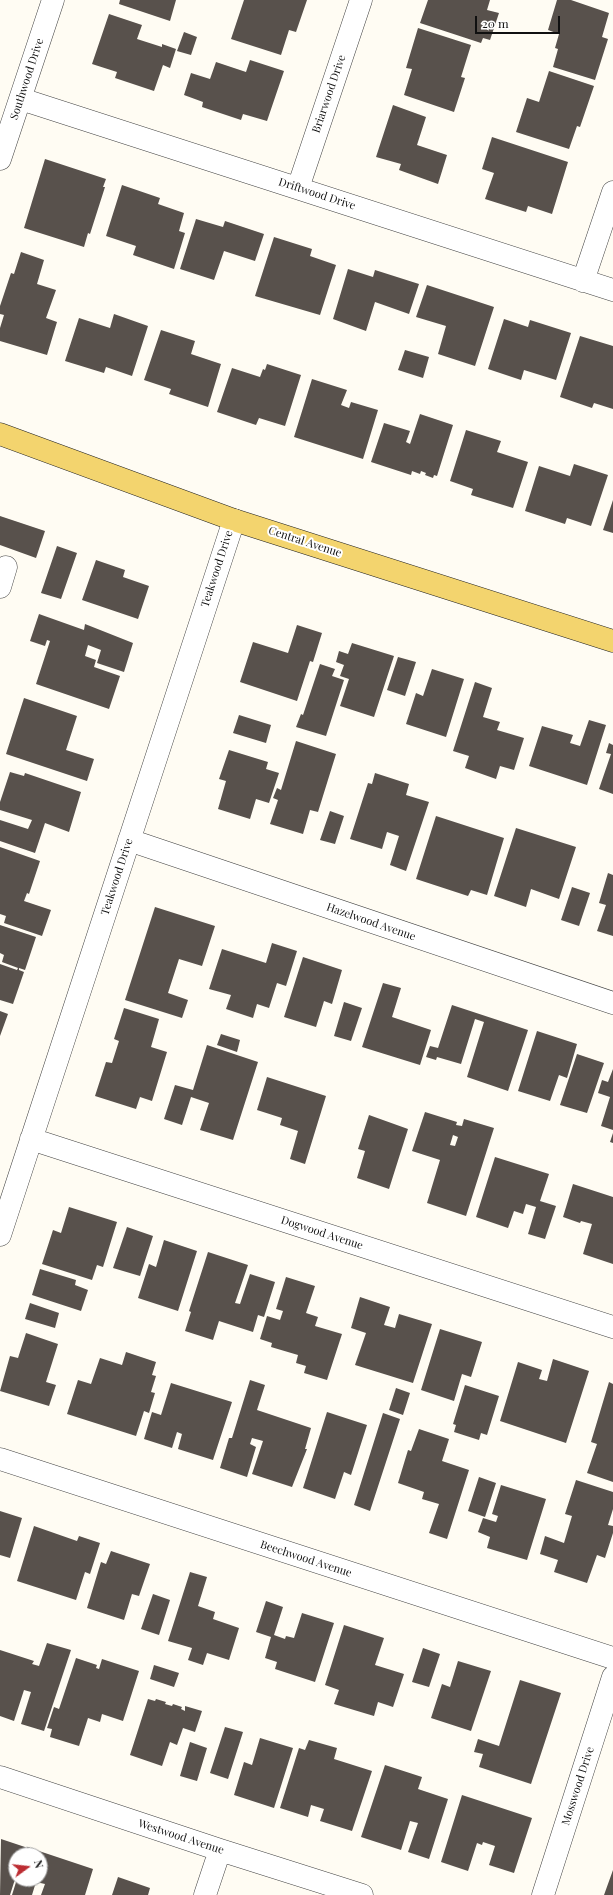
<!DOCTYPE html>
<html>
<head>
<meta charset="utf-8">
<style>
	body { margin:0 }
	#map { position:relative; width:613px; height:1895px; overflow:hidden; background:#fffcf3; font-family:"Playfair Display",serif }
	canvas { display:block }
	.north { position:absolute; left:8px; top:1847px; width:40px; height:40px; box-sizing:border-box; background:#fff; border:1px solid #9f9f9f; border-radius:50%; rotate:75deg; font-size:11px; font-weight:700; line-height:16px; text-align:center; color:#101010 }
	.north::after { content:''; display:block; margin:auto; width:14px; height:18px; background:#bc2c32; clip-path:polygon(50% 0,100% 100%,50% 72%,0 100%) }
	.scale { position:absolute; left:475px; top:16px; width:85px; height:18px; box-sizing:border-box; border:2px solid #101010; border-top:0; padding-left:5px; font-size:12px; line-height:14px; white-space:nowrap; color:#101010; -webkit-text-stroke:3px #fff; paint-order:stroke }
</style>
</head>
<body>
<div id="map">
<canvas width="613" height="1895"></canvas>
<div class="north">N</div>
<div class="scale">20 m</div>
</div>
<script>
const context = document.querySelector('canvas').getContext('2d');
context.lineJoin = 'round';
function fill(path, color) {
  context.fillStyle = color;
  context.fill(path, 'evenodd');
}
function trace(path, color, width, dash) {
  context.strokeStyle = color;
  context.lineWidth = width;
  context.lineCap = dash ? 'butt' : 'round';
  context.setLineDash(dash || []);
  context.stroke(path);
}
function label(font, color, halo, rows, align = 'center') {
  context.font = font + ' "Playfair Display",serif';
  context.lineWidth = 4;
  context.setLineDash([]);
  context.textBaseline = 'middle';
  context.strokeStyle = halo;
  context.fillStyle = color;
  for (const [text, x, y, turn = 0] of rows) {
    context.save();
    context.translate(x, y);
    context.rotate((+turn || 0) * Math.PI / 180);
    context.textAlign = isNaN(turn) ? turn : align;
    if (halo) context.strokeText(text, 0, 0);
    context.fillText(text, 0, 0);
    context.restore();
  }
}
fill(new Path2D(`
	M120,0H176L170,21L119,4Z
	M244,0H307L296,32L289,30L281,55L231,39Z
	M428,0H490L487,10L499,13L490,40L483,38L481,43L420,23Z
	M557,0H571L609,13L602,37L608,39L595,80L553,67L558,49L555,48L559,34L548,30Z
	M109,14L142,25L137,39L162,47V44L176,49L170,68L163,65L154,91L115,78L117,72L92,64Z
	M418,28L471,45L461,77L465,78L454,112L404,95L412,69L406,68Z
	M184,32L197,37L191,55L177,51Z
	M250,60L284,71L267,121L243,114L241,120L202,107L203,102L184,95L191,73L210,79L216,62L246,72Z
	M549,71L594,86L580,127L577,126L569,149L516,132L527,98L539,102Z
	M393,105L426,117L417,145L447,155L438,184L399,170L401,164L376,157Z
	M492,137L568,162L552,214L528,206L526,212L485,199L494,173L482,169Z
	M45,159L106,179L103,187H105L90,234L88,233L84,247L24,228Z
	M122,185L160,198L158,204L184,213L179,231L185,233L174,269L133,255L136,246L106,236Z
	M196,219L223,227L225,221L264,234L255,261L224,251L214,280L180,269Z
	M274,237L312,249L310,256L336,265L320,315L255,296Z
	M21,252L44,260L37,284L56,290L46,318L57,322L47,355L0,341V328L4,315L0,314V306L11,273L14,274Z
	M348,269L373,277L375,270L419,284L409,314L375,302L366,331L333,319Z
	M427,285L494,307L475,366L438,354L446,326L416,317Z
	M114,314L148,326L132,376L106,367L104,373L65,361L79,318L110,328Z
	M504,319L528,327L530,320L571,333L556,380L524,370L521,380L488,369Z
	M161,330L195,341L191,354L221,364L208,407L169,394L171,389L144,380Z
	M580,336L613,346V409L594,403L592,408L560,397Z
	M405,350L429,357L423,378L398,370Z
	M267,364L301,375L285,426L259,418L256,425L217,412L232,368L260,377L263,369L265,370Z
	M312,379L347,390L341,405L349,408L351,402L378,410L363,459L294,437Z
	M420,414L453,425L437,476L434,475L433,478L425,475L426,473L421,471L420,474L412,471L411,475L371,462L384,423L410,431L406,442L410,444Z
	M466,430L501,441L497,452L528,462L513,508L471,495L473,489L450,481Z
	M574,464L608,475L591,526L567,518L565,524L525,511L539,466L570,476Z
	M613,500V533L603,530Z
	M0,516L45,531L36,558L0,545Z
	M57,546L77,553L61,599L41,593Z
	M96,560L125,570L123,577L149,586L138,619L82,600Z
	M39,614L84,630L85,624L133,643L124,672L97,663L101,650L88,645L85,656L96,660L94,667L120,676L109,709L36,684L50,641L47,640L45,646L30,641Z
	M297,625L322,633L313,662L310,661L297,701L240,682L253,642L288,653Z
	M352,643L394,656L374,717L340,706L349,679L340,676L344,665L336,662L339,651L348,654Z
	M398,657L416,662L405,696L387,690Z
	M320,664L335,669L332,676L344,680L326,736L296,727L301,714L303,715Z
	M432,669L464,679L446,737L406,724L416,693L423,696Z
	M475,682L492,688L483,717L500,722L497,730L524,738L514,770L500,766L496,779L465,768L469,756L453,751Z
	M24,698L77,716L66,750L94,759L87,781L6,754Z
	M239,715L271,725L266,743L233,733Z
	M589,720L606,725L587,785L529,766L542,726L573,735L570,743L580,746Z
	M296,741L336,754L318,812L310,810L303,834L270,824L278,800L273,798L277,788L281,790Z
	M609,743L613,745V794L599,789L611,754L606,753Z
	M229,750L268,762L266,769L279,773L269,803L256,799L250,819L218,809L226,781L219,779Z
	M10,772L24,776L25,773L81,792L69,832L45,823L35,853L0,841V820L28,829L32,820L0,810V802Z
	M375,773L409,784L406,795L429,802L406,871L390,865L399,836L387,832L382,849L350,839L368,783L372,784Z
	M330,811L344,816L335,844L320,840Z
	M436,816L504,838L487,895L471,890L468,896L416,879Z
	M516,828L576,847L559,899L531,889L526,907L494,896Z
	M0,847L40,861L29,894L27,893L24,901L51,910L42,936L4,923L6,916L0,914Z
	M608,873L613,875V936L597,931L606,905L599,903Z
	M572,887L590,893L579,926L561,920Z
	M155,907L215,926L202,966L179,959L168,993L188,1000L182,1018L125,1000Z
	M0,925L36,937L25,970L19,968V970L24,972L13,1004L0,1000V964L17,970L18,968L2,962L4,955L0,953Z
	M272,943L297,951L286,986L277,983L269,1008L257,1004L253,1018L226,1009L231,995L209,989L222,949L266,963Z
	M303,957L342,970L332,1004L324,1001L316,1027L284,1017Z
	M383,983L401,988L392,1017L431,1030L420,1065L362,1047Z
	M344,1002L362,1008L351,1041L334,1036Z
	M452,1005L528,1030L508,1091L467,1077L484,1022L475,1019L461,1064L437,1057L436,1060L426,1057L430,1046L438,1048Z
	M124,1008L159,1019L151,1047L167,1052L152,1101L140,1097L136,1109L95,1096L106,1062L112,1063L119,1041L114,1039Z
	M0,1011L8,1014L0,1036Z
	M537,1031L577,1044L567,1078L559,1075L550,1101L518,1091Z
	M221,1034L240,1040L237,1052L217,1045Z
	M207,1045L258,1062L233,1140L200,1130L209,1103L191,1097L182,1125L164,1119L175,1085L193,1090Z
	M577,1054L604,1063L587,1113L560,1105Z
	M613,1069V1130L601,1126L610,1097L598,1093L602,1080L608,1082Z
	M267,1077L326,1096L305,1164L290,1159L298,1131L280,1125L282,1118L257,1110Z
	M425,1112L457,1122L456,1125L462,1126L464,1119L494,1128L466,1216L427,1203L440,1160L412,1151ZM453,1135L458,1137L455,1146L450,1145Z
	M369,1115L408,1129L389,1189L357,1178L365,1151L358,1149Z
	M613,1133V1143L610,1142Z
	M495,1157L549,1174L540,1201L556,1206L545,1239L528,1234L536,1207L526,1204L523,1214L514,1211L508,1228L476,1217Z
	M573,1184L613,1197V1264L583,1254L592,1224L581,1221L580,1223L563,1217Z
	M69,1207L117,1222L103,1267L97,1265L92,1280L42,1264L53,1230L61,1233Z
	M127,1227L153,1236L140,1276L113,1268Z
	M164,1240L197,1251L178,1311L138,1298L149,1264L156,1267Z
	M208,1252L248,1265L235,1303L240,1304L250,1274L275,1282L264,1317L258,1315L253,1332L219,1321L213,1340L185,1331L191,1312L189,1311Z
	M40,1269L76,1280L75,1285L88,1290L81,1311L32,1295Z
	M286,1277L315,1286L306,1313L318,1317L315,1326L342,1334L327,1380L304,1373L306,1366L296,1363L298,1355L271,1347L272,1343L260,1339L267,1316L280,1320L283,1311L276,1309Z
	M360,1297L390,1307L384,1325L395,1328L399,1314L432,1324L413,1383L355,1365L366,1333L351,1328Z
	M30,1303L59,1313L55,1328L25,1319Z
	M440,1329L482,1342L471,1377L462,1374L454,1401L421,1390Z
	M26,1333L58,1344L46,1382L56,1385L49,1406L0,1391L10,1356L18,1358Z
	M126,1352L156,1362L152,1375L156,1376L151,1392L155,1393L149,1413L144,1411L136,1436L67,1414L78,1380L91,1384L100,1358L122,1365Z
	M553,1359L589,1371L566,1443L500,1421L518,1362L542,1370L539,1379L547,1381Z
	M250,1380L265,1385L257,1410L311,1428L305,1449H307L292,1487L252,1474L263,1441L252,1438L250,1444L256,1447L247,1477L220,1468L229,1438H232Z
	M609,1382L613,1384V1482L587,1473L597,1444L591,1442Z
	M171,1383L232,1402L213,1460L178,1449L182,1434L177,1432L172,1448L144,1439L152,1412L161,1415Z
	M465,1385L499,1396L487,1435L481,1433L479,1440L454,1432L456,1425L453,1424Z
	M396,1388L410,1393L403,1415L389,1410Z
	M327,1412L367,1425L351,1475L344,1472L335,1499L303,1488Z
	M383,1413L400,1419L370,1511L354,1505Z
	M419,1429L449,1439L442,1461L469,1470L447,1539L429,1533L439,1504L422,1499L424,1492L398,1483L408,1450L411,1451Z
	M479,1477L496,1483L485,1517L468,1511Z
	M576,1480L613,1492V1509L608,1525L613,1526V1533L605,1558L597,1555L587,1583L554,1572L558,1560L540,1554L545,1536L564,1543L572,1516L565,1514Z
	M501,1485L546,1499L527,1560L487,1548L490,1537L478,1532L483,1518L496,1522L498,1516L492,1514Z
	M0,1511L22,1518L10,1558L0,1555Z
	M34,1526L77,1541L79,1536L100,1543L90,1574L85,1572L76,1600L17,1581Z
	M111,1551L150,1564L139,1596L132,1594L124,1620L87,1608L101,1562L106,1564Z
	M190,1572L207,1577L198,1606L215,1612L213,1619L239,1628L229,1660L207,1653L203,1665L188,1660L192,1648L168,1641Z
	M153,1594L170,1600L159,1635L141,1629Z
	M266,1601L283,1607L274,1635L285,1639L286,1636L294,1638L302,1613L334,1623L315,1682L275,1669L277,1662L265,1658L271,1637L256,1632Z
	M344,1625L384,1638L375,1665L404,1674L393,1707L378,1702L374,1716L334,1704L339,1690L325,1685Z
	M47,1643L71,1650L44,1731L21,1724L31,1692L24,1690L14,1721L0,1716V1650L34,1661L32,1664L39,1666Z
	M423,1648L440,1654L429,1687L412,1682Z
	M76,1658L97,1665L96,1668L99,1669L102,1659L139,1671L123,1721L102,1714L100,1722L88,1718L79,1746L50,1737L52,1729L47,1728L54,1707L59,1709Z
	M458,1661L491,1671L471,1731L431,1718L442,1684L450,1687Z
	M154,1665L179,1673L174,1687L150,1679Z
	M520,1680L561,1693L531,1784L479,1767L483,1754L474,1752L478,1739L499,1746Z
	M148,1699L155,1701L156,1699L166,1702L165,1704L172,1706L173,1704L182,1707L181,1709L185,1711V1706L202,1711L195,1732L183,1728L177,1745L170,1742L162,1766L130,1755Z
	M225,1727L243,1732L228,1779L210,1773Z
	M260,1738L293,1748L274,1808L234,1795L244,1762L252,1765Z
	M309,1740L337,1748L334,1759L372,1771L352,1831L320,1821L324,1809L311,1805L308,1817L280,1808L299,1748L305,1750Z
	M190,1742L207,1748L197,1781L180,1776Z
	M385,1765L422,1777L418,1789L448,1799L429,1859L408,1852L418,1823L410,1821L401,1850L361,1837Z
	M462,1795L532,1818L514,1873L489,1865L495,1846L483,1842L482,1845L477,1843L468,1871L441,1862Z
	M1,1839L25,1847L23,1855H16V1876L10,1895H0Z
	M27,1847L93,1869L85,1895H41L45,1884L36,1882L32,1895H12L17,1879H40V1855H25Z
	M613,1870V1895H604Z
	M118,1877L150,1888L148,1895H112Z`), '#58514c');
const minor = new Path2D(`
	M21,99L613,290
	M0,159L53,0
	M298,188L361,0
	M583,281L613,192
	M0,587L6,567
	M129,840L613,1003
	M31,1139L613,1327
	M0,1235L234,520
	M0,1459L613,1658
	M0,1777L220,1850L362,1895
	M205,1895L220,1850
	M543,1895L613,1677`);
const major = new Path2D(`
	M0,434L234,520L613,641`);
trace(minor, '#434343', 23);
trace(major, '#212121', 23);
trace(minor, '#fff', 22);
trace(major, '#f3d46e', 22);
label('11px', '#101010', '#fff', [
	["Southwood Drive",27,79,-72],
	["Briarwood Drive",329,94,-71],
	["Driftwood Drive",317,194,18],
	["Central Avenue",305,542,18],
	["Teakwood Drive",217,569,-72],
	["Teakwood Drive",117,877,-72],
	["Hazelwood Avenue",371,922,19],
	["Dogwood Avenue",322,1233,18],
	["Beechwood Avenue",306,1559,18],
	["Mosswood Drive",578,1786,-72],
	["Westwood Avenue",181,1837,18]
]);
</script>
</body>
</html>
